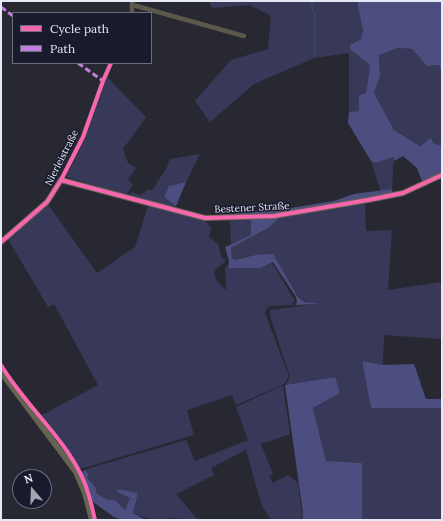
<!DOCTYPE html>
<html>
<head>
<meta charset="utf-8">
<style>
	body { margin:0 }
	#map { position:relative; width:443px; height:521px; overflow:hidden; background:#282832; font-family:Lora,serif }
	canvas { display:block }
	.frame { position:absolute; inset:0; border:2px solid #e7e8f5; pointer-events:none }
	.legend { position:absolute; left:12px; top:12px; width:140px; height:52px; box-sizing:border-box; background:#191a2d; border:1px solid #6b6c7d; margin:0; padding:5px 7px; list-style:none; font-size:12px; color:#e7e8f5 }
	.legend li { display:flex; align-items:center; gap:8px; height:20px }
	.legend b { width:20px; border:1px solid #6b6c7d }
	.north { position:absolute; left:12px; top:469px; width:40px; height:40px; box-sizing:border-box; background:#191a2d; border:1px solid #6b6c7d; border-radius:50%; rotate:341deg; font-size:11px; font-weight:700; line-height:16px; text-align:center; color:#e7e8f5 }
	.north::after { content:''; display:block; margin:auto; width:14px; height:18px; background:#a4a5b1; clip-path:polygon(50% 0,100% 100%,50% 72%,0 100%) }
</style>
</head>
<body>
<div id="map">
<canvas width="443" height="521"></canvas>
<div class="frame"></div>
<ul class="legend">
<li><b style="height:5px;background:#f766af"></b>Cycle path</li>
<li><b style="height:5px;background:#c07fdc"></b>Path</li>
</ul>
<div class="north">N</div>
</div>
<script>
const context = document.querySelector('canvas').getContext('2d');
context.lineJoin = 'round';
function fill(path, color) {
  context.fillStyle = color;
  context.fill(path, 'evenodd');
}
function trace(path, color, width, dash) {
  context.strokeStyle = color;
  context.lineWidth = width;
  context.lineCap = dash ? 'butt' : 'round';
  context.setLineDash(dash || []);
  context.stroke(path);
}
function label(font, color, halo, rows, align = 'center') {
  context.font = font + ' Lora,serif';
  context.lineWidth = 3;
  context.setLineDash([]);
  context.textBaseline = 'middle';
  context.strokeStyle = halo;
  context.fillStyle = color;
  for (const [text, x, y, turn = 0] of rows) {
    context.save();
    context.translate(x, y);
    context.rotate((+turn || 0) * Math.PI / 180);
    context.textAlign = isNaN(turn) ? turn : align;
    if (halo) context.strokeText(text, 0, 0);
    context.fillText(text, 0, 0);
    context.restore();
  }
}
fill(new Path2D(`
	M209,1H357L363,31L361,39L350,45L370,65L366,93L359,95V111L349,112V53L314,58L254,84L210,122L195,101L231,60L268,49L271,16L250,5L212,8Z
	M399,48L412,49L427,66L439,65L442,74V146L433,143L431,139L421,146L394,130L374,93L380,76L379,55Z
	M107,77L146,117L123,149L128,163L136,168L128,179L133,185L126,195L66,177L85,139Z
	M200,154L186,182L169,186L164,197L176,206L174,207L130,196L132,192L140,195L148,190H152L166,169L170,159Z
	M394,157L392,189L381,192L371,161L376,163Z
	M365,203L366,231L392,230L388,290L442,282V339L384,335L383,365L362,361L371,408H442V520H362V463L326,461L313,408L340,393L334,377L285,385L289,379V374L270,316V310L316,304C292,301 289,281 278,262L245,257L235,260L232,258L231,248L268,228L279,218Z
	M48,204L97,273L135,247L148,206L206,221L211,229L209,237L218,244L222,259H226L225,262L215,270C213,279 219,284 226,290L225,267L261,268L272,263L295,301L292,305L270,306L267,308L265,313L288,374V378L284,384L236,405L232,395L187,410L194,435L80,469L40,416L98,385L54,304L48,307L8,239Z
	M251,219V235L231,244L230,220Z
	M283,385L290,434L261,444L273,474L269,476L273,483L288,475L298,483L302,514L300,520H271L262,506L246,450L211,468L214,475L176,494L198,520L169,518C158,521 143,518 133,513L138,493L118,489V492L130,498L126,511L115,500L107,501L96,493V488L87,476L89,475L85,470L90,468L186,440L195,461L248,440L236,407Z`), '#383958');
fill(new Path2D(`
	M357,1H442V74L439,65L427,66L412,49L398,48L379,55L380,76L374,93L394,130L420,146L431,138L433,143L442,146V174L422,181L417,168L403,156L394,161V157L376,163L371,161L351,128L348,123L349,112L359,111V95L366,93L370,65L350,49V45L361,39L363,31Z
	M186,182L176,206L164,197L169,186Z
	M392,189V195L288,213L205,216L278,210L334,201L354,194Z
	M279,218L268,228L231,248L232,258L235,260L256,255L273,254L298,297L305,302L320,304L295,305L297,302L296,297L273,262L261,268H228L229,261L225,247L251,235V219Z
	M362,361L383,365L414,364L426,399H442V408H371Z
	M335,377L340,393L313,408L326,461L362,463V520H302L303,513L285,385Z
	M85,470L89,475L87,477L96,488V493L107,500H115L125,510L130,498L117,492L118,489L138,493L133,513L146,520H123L114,517L93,502L82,472Z`), '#4c4e7f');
trace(new Path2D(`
	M312,1V10L315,15V54`), '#34507e', 1);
trace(new Path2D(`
	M133,5L244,36
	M132,13V1
	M61,180L83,137L103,81L111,63`), '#5c584c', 4.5);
trace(new Path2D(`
	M1,242L47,202L61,180L205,218L274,216L368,200L403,193L442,175
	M1,372L76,472L85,493L92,520`), '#676352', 6);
trace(new Path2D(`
	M1,7L13,16
	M78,63L103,81`), '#c07fdc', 3, [6, 3]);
trace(new Path2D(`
	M61,180L205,218L274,216L368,200L403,193L442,175
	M1,242L47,202L61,180L83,137L103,81L111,63
	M1,365C25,405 64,437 83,479C89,492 92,506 95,520`), '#f766af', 4);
label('10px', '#e7e8f5', '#191a2d', [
	["Nierleistraße",62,158,-63],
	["Bestener Straße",252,208,-3]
]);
</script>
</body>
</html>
